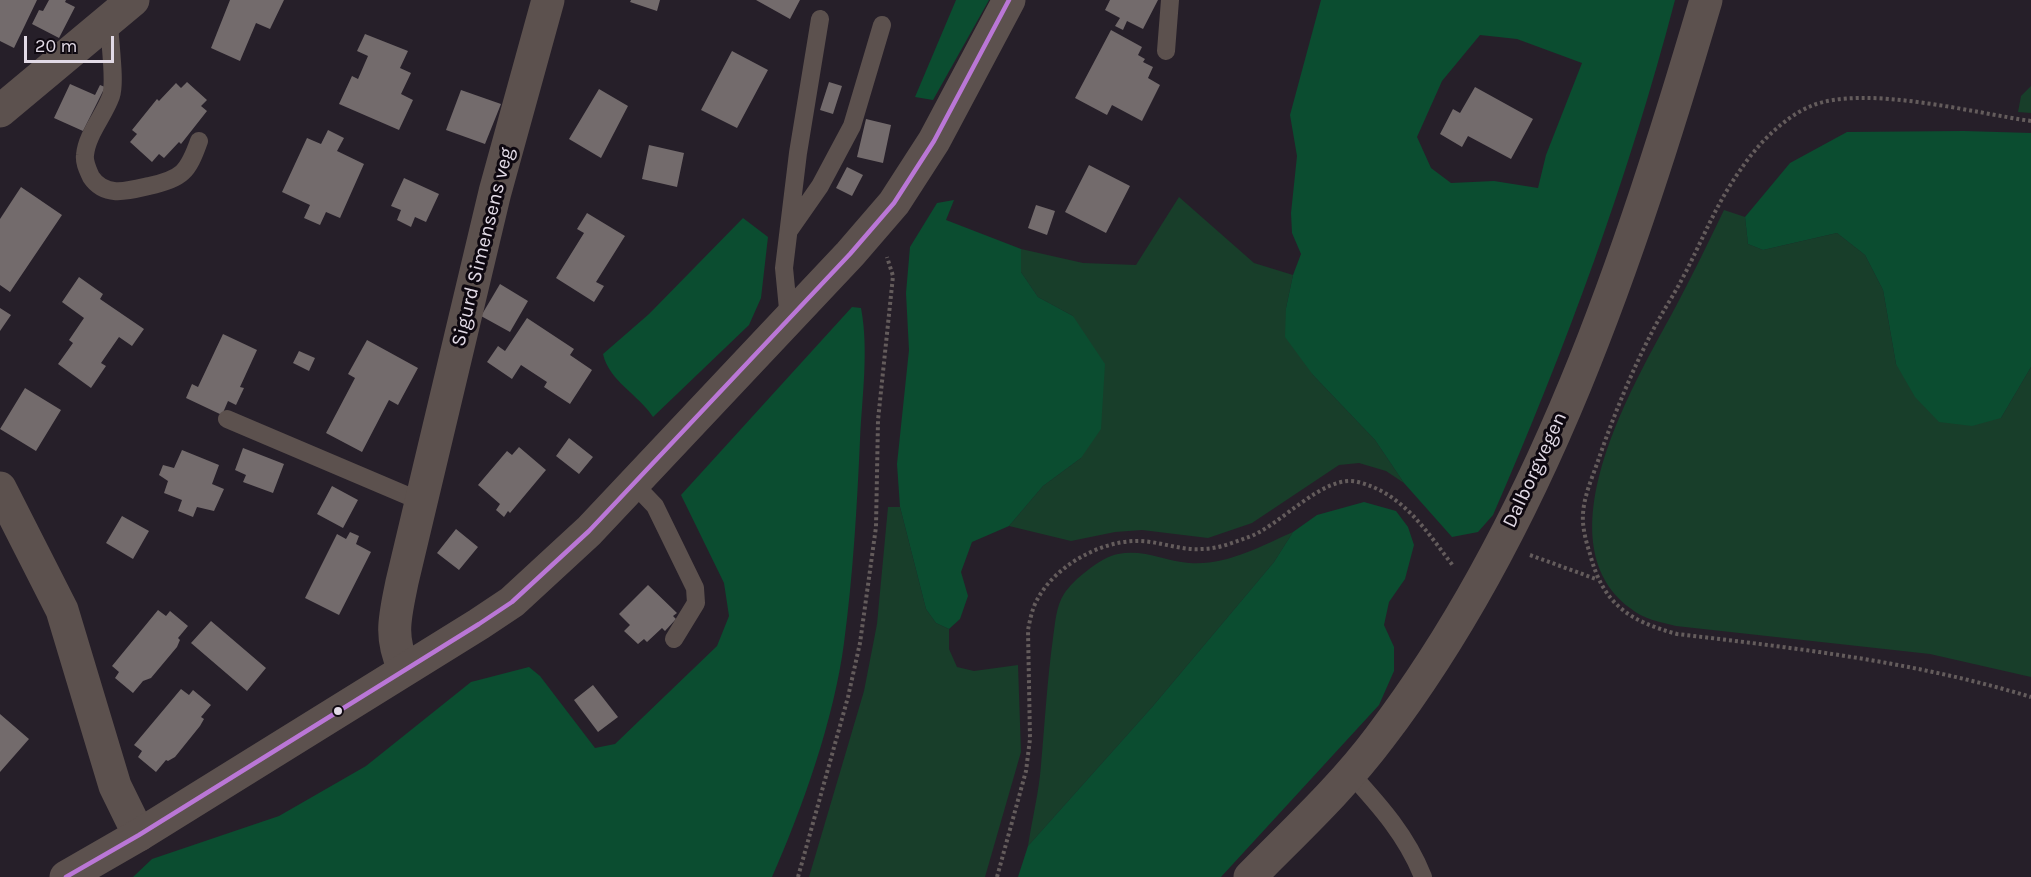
<!DOCTYPE html>
<html>
<head>
<meta charset="utf-8">
<style>
	body { margin:0 }
	#map { position:relative; width:2031px; height:877px; overflow:hidden; background:#261f29; font-family:Karla,sans-serif }
	canvas { display:block }
	.scale { position:absolute; left:24px; top:36px; width:90px; height:27px; box-sizing:border-box; border:3px solid #e2dae6; border-top:0; padding-left:8px; font-size:18px; line-height:21px; white-space:nowrap; color:#e2dae6; -webkit-text-stroke:4px #0e0810; paint-order:stroke }
</style>
</head>
<body>
<div id="map">
<canvas width="2031" height="877"></canvas>
<div class="scale">20 m</div>
</div>
<script>
const context = document.querySelector('canvas').getContext('2d');
context.lineJoin = 'round';
function fill(path, color) {
  context.fillStyle = color;
  context.fill(path, 'evenodd');
}
function trace(path, color, width, dash) {
  context.strokeStyle = color;
  context.lineWidth = width;
  context.lineCap = dash ? 'butt' : 'round';
  context.setLineDash(dash || []);
  context.stroke(path);
}
function label(font, color, halo, rows, align = 'center') {
  context.font = font + ' Karla,sans-serif';
  context.lineWidth = 6;
  context.setLineDash([]);
  context.textBaseline = 'middle';
  context.strokeStyle = halo;
  context.fillStyle = color;
  for (const [text, x, y, turn = 0] of rows) {
    context.save();
    context.translate(x, y);
    context.rotate((+turn || 0) * Math.PI / 180);
    context.textAlign = isNaN(turn) ? turn : align;
    if (halo) context.strokeText(text, 0, 0);
    context.fillText(text, 0, 0);
    context.restore();
  }
}
fill(new Path2D(`
	M2031,86V113L2018,112L2021,96Z
	M1179,197L1254,263L1293,275L1286,308L1313,375L1375,440L1404,483L1386,471L1359,463L1339,465L1252,523L1208,538L1142,530L1115,532L1071,541L1009,526L1043,486L1081,458L1073,316L1038,297L1021,272V249L1083,263L1136,265Z
	M1724,210L1745,217L1748,244L1763,250L1837,233L1865,255L1883,290L1896,364L2001,418L2031,367V677L1930,654L1676,626C1660,622 1643,619 1630,608C1540,540 1635,382 1675,308C1692,276 1708,243 1724,210Z
	M888,507H900L926,609L936,623L949,629V649L957,667L974,671L1018,665L1021,752L985,877H809L864,691L877,624Z
	M1293,532L1274,562L1153,706L1028,846C1032,819 1039,792 1041,765C1045,721 1047,682 1053,638C1055,624 1056,606 1064,594C1073,580 1101,557 1118,554C1144,549 1164,561 1189,563C1226,566 1261,546 1293,532Z`), '#183e2a');
fill(new Path2D(`
	M956,0H989L933,100L915,97Z
	M1321,0H1675C1629,176 1566,348 1493,515L1478,532L1452,537L1404,483L1375,440L1313,375L1285,337L1286,308L1293,275L1301,254L1292,233L1291,213L1297,156L1290,115ZM1480,35L1517,39L1582,63L1546,155L1538,188L1494,181L1451,183L1431,168L1417,137L1442,81Z
	M1964,131L2031,133V367L2001,418L1972,426L1939,422L1915,397L1896,364L1883,290L1865,255L1837,233L1763,250L1748,244L1745,217L1790,163L1847,132Z
	M954,200L946,220L1021,249V272L1038,297L1073,316L1105,364L1101,429L1081,458L1043,486L1009,526L972,542L961,572L968,596L960,619L949,629L936,623L926,609L900,507L897,464L909,350L906,293L910,247L937,203Z
	M743,218L768,237L761,298L749,325L653,417C638,394 609,381 603,354L649,314Z
	M852,307L861,308C869,350 862,397 860,440C857,507 853,576 844,643C834,719 803,807 772,877H133L152,859L279,816L366,766L471,682L529,667L540,676L595,748L615,744L717,646L729,616L724,583L681,495Z
	M1364,502L1396,511L1408,527L1414,545L1405,579L1389,602L1384,625L1394,647V671L1379,705L1221,877H1018L1028,846L1153,706L1274,562L1293,532L1317,515Z`), '#0b4d30');
fill(new Path2D(`
	M0,0H37L14,48L0,41Z
	M49,0H66L65,2L75,7L59,38L32,24L39,10L43,11Z
	M230,0H284L270,29L256,23L240,61L211,48Z
	M631,0H660L657,11L630,2Z
	M756,0H800L790,19Z
	M1110,0H1158L1143,29L1127,21L1123,30L1115,26L1120,18L1105,10Z
	M1111,30L1142,47L1138,55L1145,59L1143,62L1153,67L1148,78L1160,85L1142,121L1112,105L1107,115L1075,98Z
	M365,34L408,51L400,68L411,73L401,94L413,100L399,130L339,104L352,76L358,79L368,56L357,51Z
	M732,51L768,70L737,128L701,110Z
	M187,82L207,100L201,106L207,111L181,144L179,142L164,158L159,154L152,162L130,142L137,134L132,130L157,99L159,101L176,83L181,88Z
	M829,82L842,86L833,114L820,110Z
	M70,84L95,95L100,85L105,87L83,131L54,118Z
	M1475,87L1533,119L1511,159L1468,136L1462,147L1440,134L1453,109L1460,113Z
	M599,89L628,106L601,158L569,139Z
	M461,90L501,104L485,144L446,130Z
	M866,119L891,125L883,163L857,157Z
	M328,130L344,138L337,151L364,164L340,218L326,212L320,225L304,218L310,205L282,192L307,138L321,144Z
	M649,145L684,153L677,187L642,179Z
	M1089,165L1130,186L1106,233L1065,212Z
	M847,167L863,175L852,196L836,188Z
	M404,178L439,194L426,222L415,217L411,227L397,220L401,210L391,206Z
	M21,187L62,215L10,292L0,285V219Z
	M1036,205L1055,211L1047,235L1028,228Z
	M587,213L625,236L596,282L604,286L594,302L556,278L584,233L577,229Z
	M79,277L103,294L100,299L144,329L132,346L119,337L101,363L106,366L91,388L58,364L73,343L69,340L84,318L62,302Z
	M500,284L528,301L510,332L481,316Z
	M0,308L11,315L0,331Z
	M527,318L574,349L570,355L592,370L570,404L544,387L547,382L521,365L512,379L487,362L498,346L505,351Z
	M223,334L257,350L240,387L244,388L236,405L228,401L222,415L186,398L192,384L198,387Z
	M367,340L418,368L398,405L389,400L362,452L326,433L355,378L348,374Z
	M299,351L315,358L309,371L293,363Z
	M25,388L61,410L36,451L0,429Z
	M569,438L593,457L579,474L556,456Z
	M519,447L546,470L510,513L508,511L504,517L496,510L500,504L478,485L507,451L512,455Z
	M243,448L284,464L273,493L243,482L246,475L235,470Z
	M182,450L219,465L212,484L224,489L214,511L197,507L193,517L178,511L182,500L164,493L168,481L159,475L163,465L174,468Z
	M332,486L358,500L343,528L317,514Z
	M122,516L149,531L133,559L106,543Z
	M456,529L478,547L459,570L437,553Z
	M350,532L359,536L356,544L371,552L339,615L305,598L337,534L346,539Z
	M648,585L677,613L673,616L676,619L665,631L662,628L647,642L644,639L638,644L624,631L630,625L619,614Z
	M158,610L166,616L170,611L188,626L178,638L180,640L177,647L151,678L143,681L133,693L115,678L119,672L112,666Z
	M211,621L266,668L247,691L191,643Z
	M593,685L618,717L598,732L574,700Z
	M181,689L189,695L193,690L211,705L201,717L204,719L200,726L175,757L168,761L166,760L156,772L138,757L142,751L134,745Z
	M0,714L29,739L0,772Z`), '#736b6c');
trace(new Path2D(`
	M2031,121C1974,113 1864,84 1811,106C1784,117 1757,145 1741,169C1715,205 1702,242 1681,281C1672,298 1661,314 1652,332C1631,373 1613,417 1598,461C1592,478 1584,496 1583,514C1582,526 1586,542 1590,554C1603,604 1629,621 1677,634C1796,648 1916,662 2031,697
	M1530,555L1596,579
	M798,877L848,697L860,643L876,527L878,420L893,276L887,257
	M997,877L1026,771L1030,739L1028,630C1030,620 1032,609 1037,600C1054,567 1098,542 1135,541C1157,540 1180,551 1202,549C1217,549 1232,543 1246,538C1279,528 1323,473 1358,482C1403,493 1427,532 1454,567`), '#645c5c', 4, [3, 3]);
trace(new Path2D(`
	M109,19C109,39 116,81 111,96C104,116 87,134 85,155C84,163 88,170 91,177C105,198 128,191 149,186C182,179 188,172 199,141
	M1166,51L1170,0
	M790,229L820,186L852,126L882,25
	M789,319L784,268L798,153L820,19
	M227,419L420,501
	M633,483L655,506L695,588L696,603L674,639
	M1351,774C1380,806 1407,836 1423,877`), '#5c514e', 18);
trace(new Path2D(`
	M0,111L133,0
	M0,488L62,610L115,786L139,835
	M404,669C389,636 395,617 402,582L495,192L548,0
	M1250,877C1294,832 1342,788 1380,737C1542,524 1631,254 1706,0`), '#5c514e', 33);
trace(new Path2D(`
	M66,877L139,835L479,624L512,602L589,531L850,254L894,203L934,141L1009,0`), '#5c514e', 33);
trace(new Path2D(`
	M66,877L139,835L479,624L512,602L589,531L850,254L894,203L934,141L1009,0`), '#ba77d6', 4.5);
for (const [x, y, r, color] of [
	[338,711,5,"#e2dae6"]
]) {
  const dot = new Path2D();
  dot.arc(x, y, r, 0, 2 * Math.PI);
  context.fillStyle = color;
  context.fill(dot);
  trace(dot, '#0e0810', 2);
}
label('20px', '#e2dae6', '#0e0810', [
	["Sigurd Simensens veg",483,247,-76],
	["Dalborgvegen",1535,470,-65]
]);
</script>
</body>
</html>
